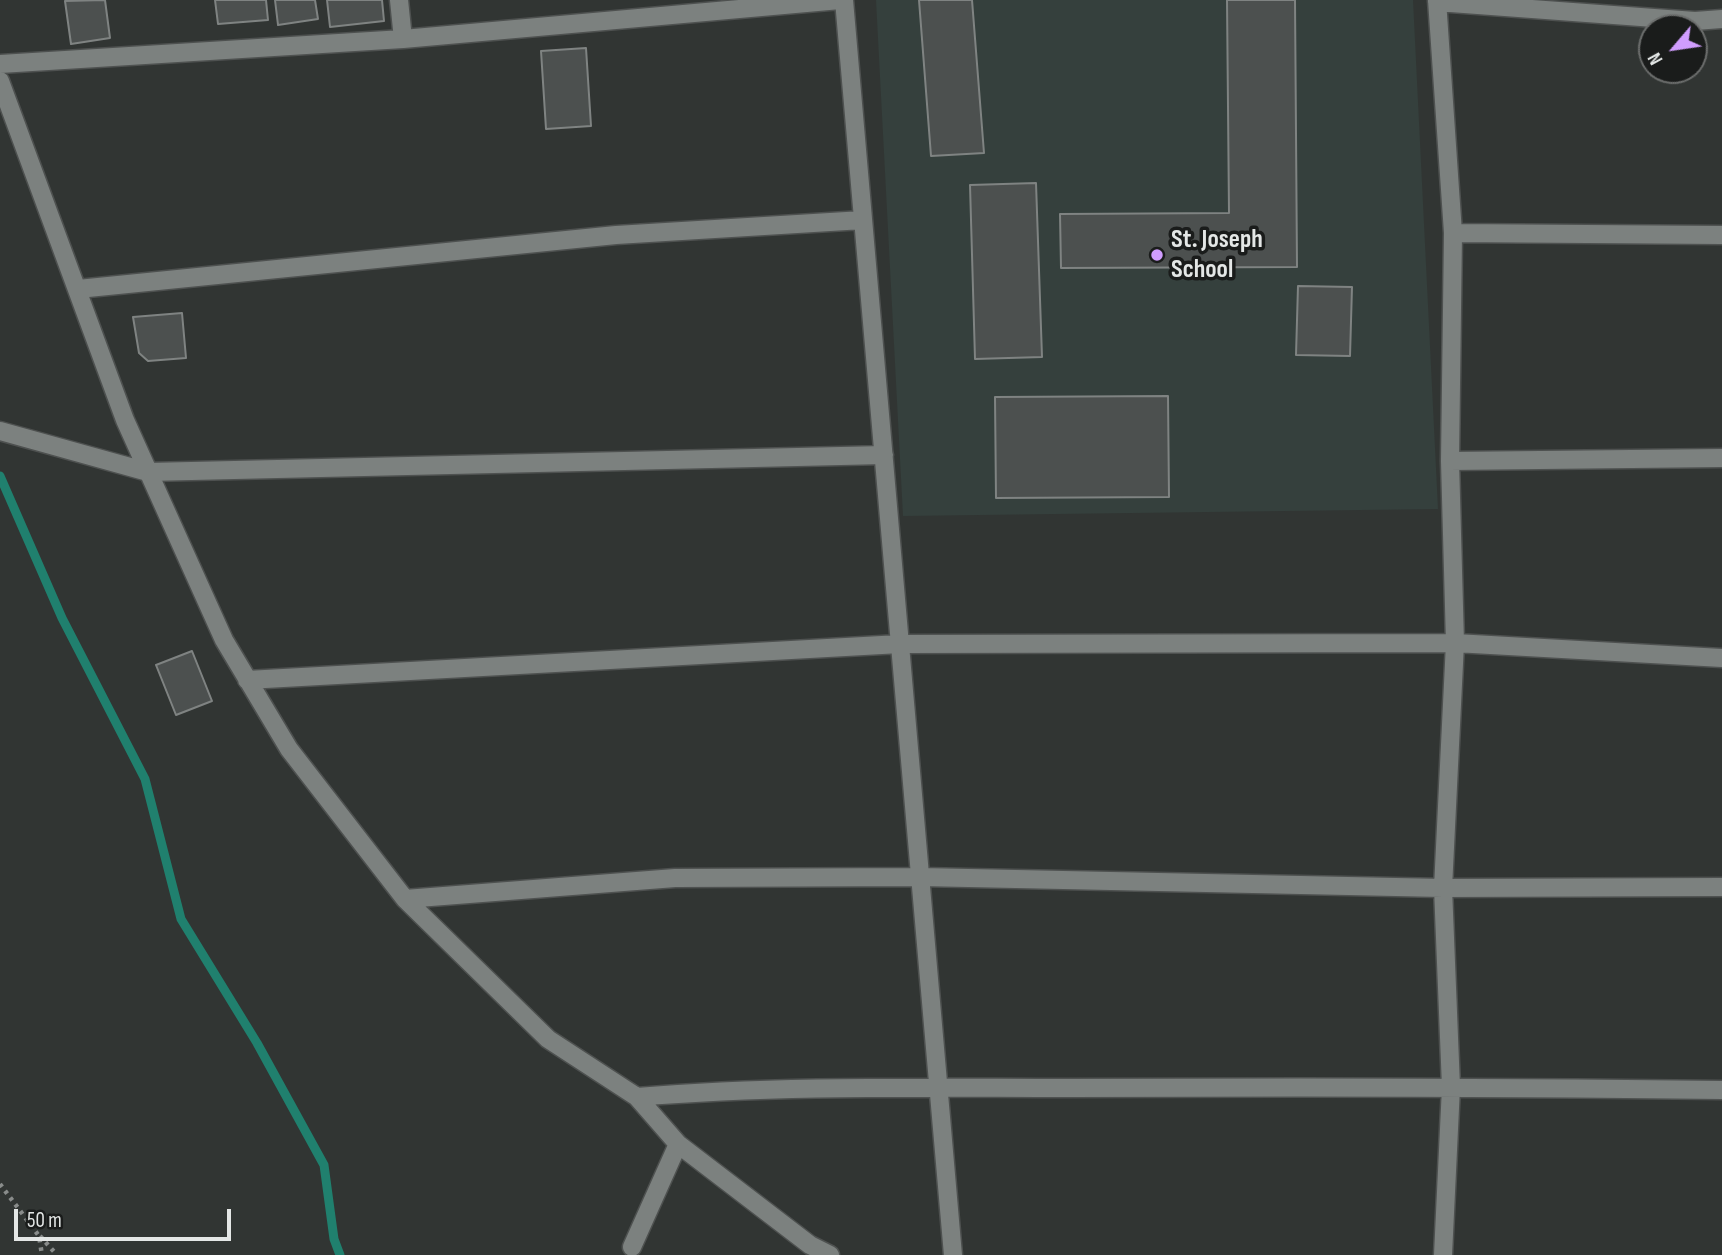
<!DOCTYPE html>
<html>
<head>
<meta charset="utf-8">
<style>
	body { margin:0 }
	#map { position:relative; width:1722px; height:1255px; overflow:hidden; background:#313533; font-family:"Sofia Sans Condensed",sans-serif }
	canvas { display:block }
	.north { position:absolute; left:1638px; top:14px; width:70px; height:70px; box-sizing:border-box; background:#1a1c1b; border:2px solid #6b6d6c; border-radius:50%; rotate:241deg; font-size:19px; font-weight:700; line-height:28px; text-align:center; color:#e4e7e6 }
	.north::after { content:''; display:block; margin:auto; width:24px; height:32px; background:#d09dfe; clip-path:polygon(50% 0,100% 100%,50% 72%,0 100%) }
	.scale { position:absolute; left:14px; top:1209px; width:217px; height:32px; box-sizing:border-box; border:4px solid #e4e7e6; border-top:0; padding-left:9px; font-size:21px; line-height:24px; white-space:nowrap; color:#e4e7e6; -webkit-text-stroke:5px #1a1c1b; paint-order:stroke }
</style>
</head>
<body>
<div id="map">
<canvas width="1722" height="1255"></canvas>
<div class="north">N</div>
<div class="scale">50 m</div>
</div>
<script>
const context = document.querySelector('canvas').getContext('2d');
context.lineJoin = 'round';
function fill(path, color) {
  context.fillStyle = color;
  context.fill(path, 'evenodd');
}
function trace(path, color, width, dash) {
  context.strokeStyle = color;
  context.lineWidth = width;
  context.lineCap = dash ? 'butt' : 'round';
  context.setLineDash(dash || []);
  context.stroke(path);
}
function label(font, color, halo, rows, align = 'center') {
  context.font = font + ' "Sofia Sans Condensed",sans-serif';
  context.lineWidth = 7;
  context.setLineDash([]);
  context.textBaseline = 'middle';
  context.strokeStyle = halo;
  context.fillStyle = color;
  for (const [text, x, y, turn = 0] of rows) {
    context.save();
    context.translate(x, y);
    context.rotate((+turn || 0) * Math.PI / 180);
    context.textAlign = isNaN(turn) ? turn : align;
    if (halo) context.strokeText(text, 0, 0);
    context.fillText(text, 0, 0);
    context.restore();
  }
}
fill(new Path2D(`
	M876,0H1413L1438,509L903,516Z`), '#35403d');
trace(new Path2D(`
	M0,476L62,618L145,779L181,919L257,1043L324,1165L334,1239L340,1255`), '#20806e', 9);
const building = new Path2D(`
	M105,0L110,38L71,44L65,1Z
	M215,0H266L268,20L218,24Z
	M275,0H315L318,19L278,25Z
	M327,0H382L384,21L330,27Z
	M919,0H972L984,153L931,156Z
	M1227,0H1295L1297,267L1061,268L1060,214L1229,213Z
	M586,48L591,126L546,129L541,51Z
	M1036,183L1042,357L975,359L970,185Z
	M1298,286L1352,287L1350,356L1296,355Z
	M182,313L186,358L148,361L139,353L133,317Z
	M1168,396L1169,497L996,498L995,397Z
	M192,651L212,701L176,715L156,665Z`);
fill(building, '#4c504f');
trace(building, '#7f8382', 2);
const street = new Path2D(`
	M399,0L403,39
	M844,0L953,1255
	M1437,0L1453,233L1450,461L1455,643L1443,888L1451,1087L1443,1255
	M1437,2L1695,21L1722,19
	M0,64L403,39L840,0
	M0,81L125,420L224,640L289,749L405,899L548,1039L637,1097L678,1144L810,1245L830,1255
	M1453,233L1722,235
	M78,289L616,235L863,220
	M0,431L148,472L884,455
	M1450,461L1722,458
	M247,680L900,644L1455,643L1722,658
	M405,899L675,878L921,877L1443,888L1722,887
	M637,1097C780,1085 925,1088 1068,1088C1286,1087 1504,1087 1722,1090
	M632,1247L678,1144`);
trace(street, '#4e5150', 21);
trace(new Path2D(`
	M0,1184L39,1236L42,1255
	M40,1236L57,1255`), '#898c8b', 4.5, [3.5, 5]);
trace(street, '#7c817f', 18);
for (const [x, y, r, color] of [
	[1157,255,7,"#d09dfe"]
]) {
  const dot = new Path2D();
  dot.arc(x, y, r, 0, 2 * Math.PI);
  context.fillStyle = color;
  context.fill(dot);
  trace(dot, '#1a1c1b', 2.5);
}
label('bold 26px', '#e4e7e6', '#1a1c1b', [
	["St. Joseph",1171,240],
	["School",1171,270]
], 'left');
</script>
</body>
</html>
